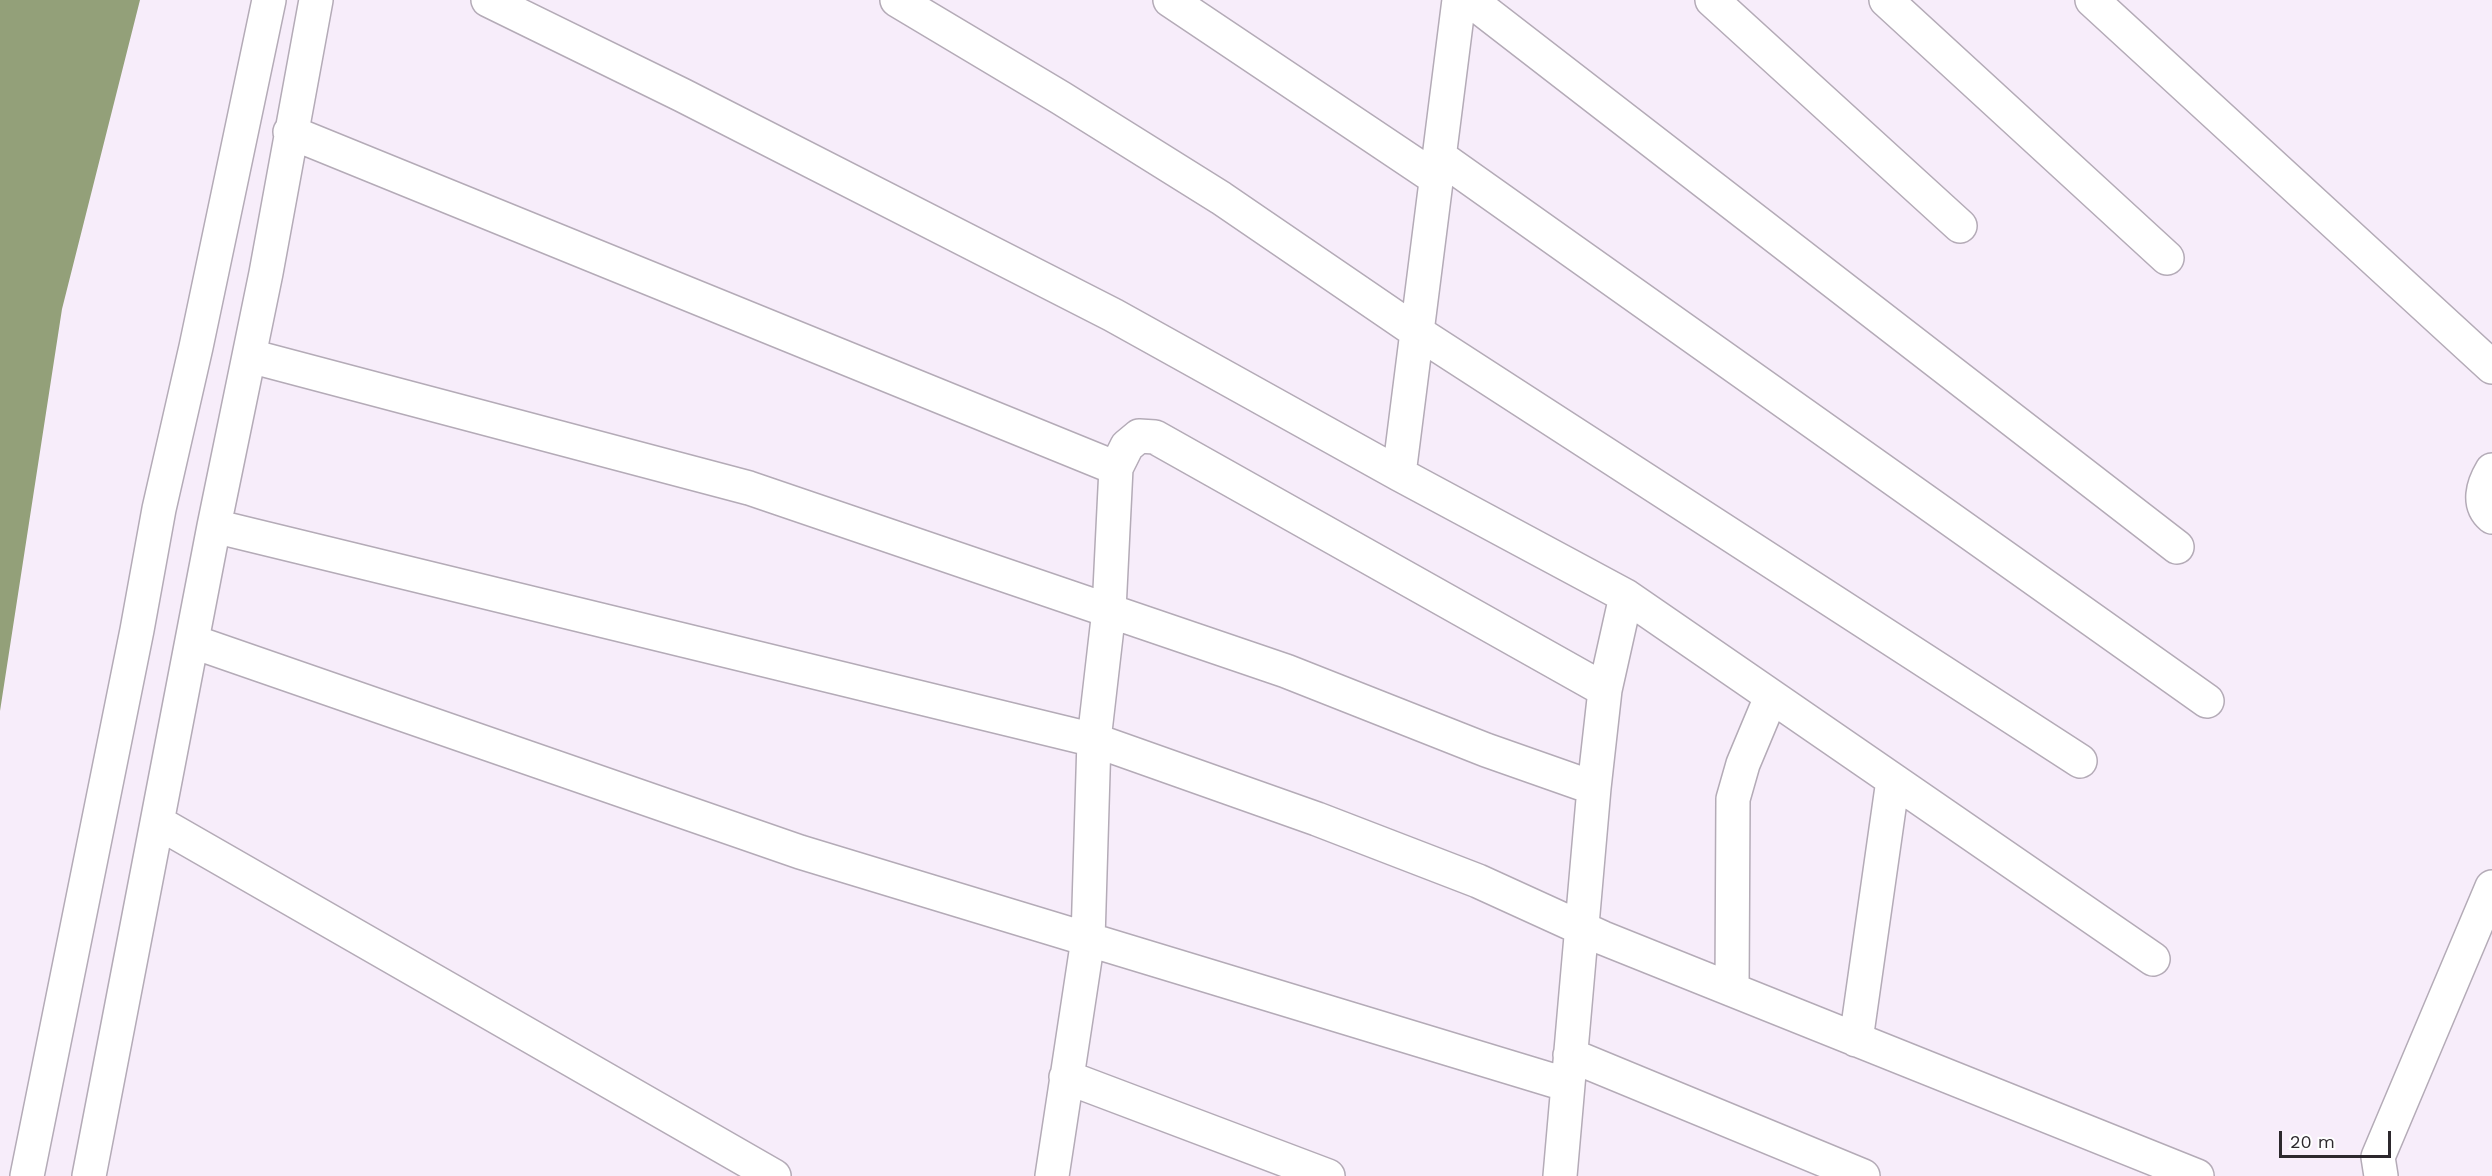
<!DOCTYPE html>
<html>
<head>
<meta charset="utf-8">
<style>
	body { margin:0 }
	#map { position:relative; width:2492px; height:1176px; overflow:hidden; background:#f7edfa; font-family:"Work Sans",sans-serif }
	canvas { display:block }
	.scale { position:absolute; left:2279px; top:1131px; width:112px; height:27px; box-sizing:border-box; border:3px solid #2c282d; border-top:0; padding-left:8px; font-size:18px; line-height:21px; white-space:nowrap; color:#2c282d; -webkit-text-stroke:4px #fefefe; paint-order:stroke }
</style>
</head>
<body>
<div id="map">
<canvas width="2492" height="1176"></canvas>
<div class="scale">20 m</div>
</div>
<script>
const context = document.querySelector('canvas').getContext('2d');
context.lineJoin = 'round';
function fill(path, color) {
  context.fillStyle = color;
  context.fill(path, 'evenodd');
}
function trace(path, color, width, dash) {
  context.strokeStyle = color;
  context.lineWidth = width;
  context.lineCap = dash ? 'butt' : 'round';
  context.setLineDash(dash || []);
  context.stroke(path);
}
fill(new Path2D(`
	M0,0H140L62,309L0,711Z`), '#93a079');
const street = new Path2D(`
	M488,0L682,95L1113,315L1399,474L1626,596L2153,959
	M897,0L1061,98L1221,198L1417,332L2080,761
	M1170,0L1437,179
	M1470,0L2177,547
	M1712,0L1960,226
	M1886,0L2167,258
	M2092,0L2492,367
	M290,132L1116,468L1127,446L1139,436L1155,437L1605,690
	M1440,157L2207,701
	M250,356L749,488L1286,671L1486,750L1594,788
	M2492,470C2483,485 2477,504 2492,517
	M1399,474L1459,0
	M214,526L1094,740L1317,819L1478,881L1603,938L2197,1176
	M194,642L800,852L1568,1085
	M159,823L774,1176
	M1732,989L1733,799L1743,764L1771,697
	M1856,1040L1893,780
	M1570,1055L1863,1176
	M1066,1077L1328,1176
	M27,1176L137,630L159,509L196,347L269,0
	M89,1176L214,526L266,273L316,0
	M1052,1176L1088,939L1094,740L1109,610L1116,468
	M1560,1176L1594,788L1605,690L1626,596
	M2381,1176L2378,1157L2492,887`);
trace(street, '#b4abb7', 36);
trace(street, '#fff', 33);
</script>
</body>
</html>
